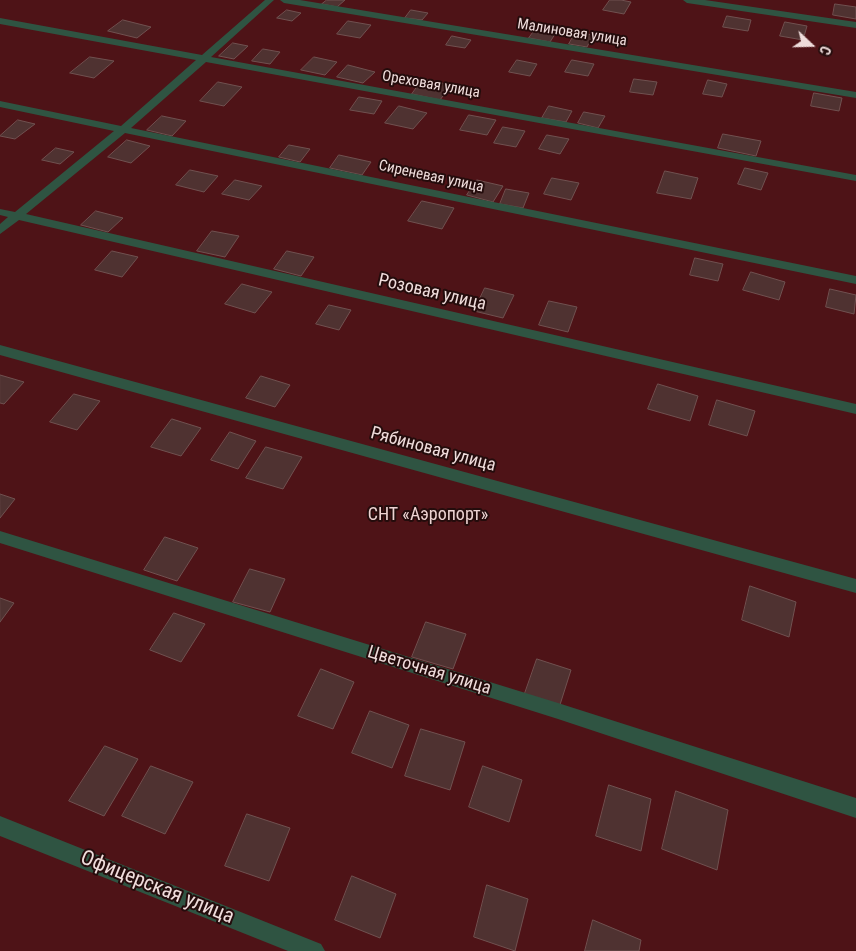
<!DOCTYPE html>
<html>
<head>
<meta charset="utf-8">
<style>
	body { margin:0 }
	#map { position:relative; width:856px; height:951px; overflow:hidden; background:#2f1515; font-family:"Roboto Condensed",sans-serif }
	canvas { display:block }
	.north { position:absolute; left:786px; top:20px; width:50px; height:50px; -webkit-text-stroke:4px #240c0c; paint-order:stroke; rotate:111deg; font-size:14px; font-weight:700; line-height:20px; text-align:center; color:#efdcdb }
	.north::after { content:''; display:block; margin:auto; width:18px; height:22px; background:#efdcdb; clip-path:polygon(50% 0,100% 100%,50% 72%,0 100%) }
</style>
</head>
<body>
<div id="map">
<canvas width="856" height="951"></canvas>
<div class="north">С</div>
</div>
<script>
const context = document.querySelector('canvas').getContext('2d');
context.lineJoin = 'round';
function fill(path, color) {
  context.fillStyle = color;
  context.fill(path, 'evenodd');
}
function trace(path, color, width, dash) {
  context.strokeStyle = color;
  context.lineWidth = width;
  context.lineCap = dash ? 'butt' : 'round';
  context.setLineDash(dash || []);
  context.stroke(path);
}
function label(font, color, halo, rows, align = 'center') {
  context.font = font + ' "Roboto Condensed",sans-serif';
  context.lineWidth = 4;
  context.setLineDash([]);
  context.textBaseline = 'middle';
  context.strokeStyle = halo;
  context.fillStyle = color;
  for (const [text, x, y, turn = 0] of rows) {
    context.save();
    context.translate(x, y);
    context.rotate((+turn || 0) * Math.PI / 180);
    context.textAlign = isNaN(turn) ? turn : align;
    if (halo) context.strokeText(text, 0, 0);
    context.fillText(text, 0, 0);
    context.restore();
  }
}
fill(new Path2D(`
	M0,0H856V951H0Z`), '#4e1317');
const building = new Path2D(`
	M327,0H345L337,7L322,4Z
	M610,0H621L631,2L624,14L603,10Z
	M835,4L856,7V19L833,15Z
	M287,10L301,13L292,21L277,18Z
	M411,10L428,13L422,20L405,18Z
	M727,16L751,20L748,31L723,27Z
	M123,20L151,27L137,38L108,31Z
	M348,21L371,25L360,38L337,34Z
	M785,22L807,26L803,40L780,36Z
	M537,27L557,31L550,42L529,38Z
	M576,32L593,35L587,47L569,44Z
	M452,36L471,40L465,48L446,45Z
	M233,43L248,46L234,59L219,56Z
	M263,49L280,52L270,64L252,61Z
	M90,57L114,61L94,78L70,73Z
	M314,57L337,62L325,75L301,70Z
	M517,60L537,64L530,76L509,72Z
	M572,60L594,64L588,76L565,72Z
	M348,65L375,72L363,83L337,77Z
	M423,79L451,85L440,100L412,94Z
	M634,79L657,82L653,95L630,92Z
	M708,80L727,84L722,97L703,94Z
	M218,82L242,87L224,106L200,101Z
	M814,93L842,98L839,111L811,106Z
	M359,97L382,101L374,114L350,110Z
	M399,106L427,113L413,129L385,123Z
	M549,106L572,111L566,122L542,118Z
	M584,112L605,116L598,128L578,123Z
	M469,115L496,120L487,135L460,130Z
	M162,116L186,121L172,136L147,130Z
	M18,120L35,124L15,139L0,136Z
	M503,127L525,131L516,147L494,143Z
	M723,134L761,141L756,156L718,148Z
	M547,135L569,139L560,154L539,149Z
	M127,140L150,146L131,163L108,157Z
	M289,145L310,149L300,162L279,157Z
	M56,148L74,152L60,164L42,160Z
	M339,155L371,162L362,175L330,168Z
	M745,168L768,173L761,190L738,184Z
	M190,170L218,176L204,192L176,185Z
	M665,171L698,178L691,199L657,193Z
	M552,178L579,183L571,200L544,194Z
	M235,180L262,186L249,200L222,194Z
	M477,180L503,186L493,202L467,195Z
	M506,189L529,193L523,208L500,204Z
	M422,201L454,208L442,229L408,221Z
	M96,211L123,218L108,232L81,225Z
	M212,231L239,236L225,257L197,251Z
	M112,251L138,257L122,277L95,270Z
	M287,251L314,257L301,276L274,269Z
	M695,258L723,264L718,281L690,275Z
	M751,272L785,282L779,300L743,290Z
	M242,284L272,292L255,313L225,304Z
	M485,288L514,295L503,318L474,311Z
	M830,289L856,295L854,314L826,307Z
	M549,301L577,307L568,332L539,325Z
	M329,305L351,310L339,330L316,324Z
	M0,375L24,382L4,404L0,403Z
	M261,376L290,385L275,407L246,398Z
	M658,384L698,396L690,421L648,409Z
	M74,394L100,401L77,430L50,422Z
	M717,400L755,411L747,436L709,425Z
	M172,419L201,428L181,456L151,447Z
	M230,432L256,441L238,469L211,460Z
	M266,447L302,457L283,489L246,478Z
	M0,494L15,499L0,518Z
	M165,537L198,548L177,581L144,570Z
	M250,569L285,579L270,612L233,602Z
	M750,586L796,602L789,637L742,620Z
	M0,598L14,603L0,622Z
	M174,613L205,624L181,662L150,650Z
	M426,622L466,634L453,669L412,657Z
	M537,659L571,670L558,711L523,699Z
	M321,669L354,682L333,729L298,716Z
	M370,711L409,725L392,768L352,753Z
	M421,729L465,742L450,790L405,776Z
	M105,746L138,759L104,816L69,801Z
	M151,766L193,782L165,834L122,816Z
	M483,766L522,780L509,822L469,807Z
	M609,785L651,799L641,851L596,836Z
	M676,791L728,810L717,870L662,849Z
	M247,814L290,828L269,881L225,866Z
	M352,876L396,894L380,938L335,920Z
	M487,885L528,899L515,951L474,937Z
	M593,920L641,940L639,951H585Z`);
fill(building, '#4f3231');
trace(building, '#705150', 1);
fill(new Path2D(`
	M265,0H274L211,57L856,175V181L206,62L131,128L856,276V284L125,133L26,214L856,404V414L19,220L0,234V224L8,217L0,215V209L15,212L114,131L0,107V101L121,126L196,60L0,24V18L202,55Z
	M280,0H300L856,92V98L284,3Z
	M683,0H705L856,22V28L687,3Z
	M0,345L856,579V593L0,355Z
	M0,531L558,703L856,798V818L558,719L0,543Z
	M0,816L321,944L325,951H288L0,836Z`), '#2f5442');
label('15px', '#efdcdb', '#240c0c', [
	["Малиновая улица",572,33,9],
	["Ореховая улица",431,85,10],
	["Сиреневая улица",431,177,12]
]);
label('18px', '#efdcdb', '#240c0c', [
	["Розовая улица",432,293,13],
	["Рябиновая улица",433,450,15],
	["Цветочная улица",429,671,17]
]);
label('18px', '#edd3d2', '#240c0c', [
	["СНТ «Аэропорт»",428,515]
]);
label('21px', '#efdcdb', '#240c0c', [
	["Офицерская улица",157,888,22]
]);
</script>
</body>
</html>
